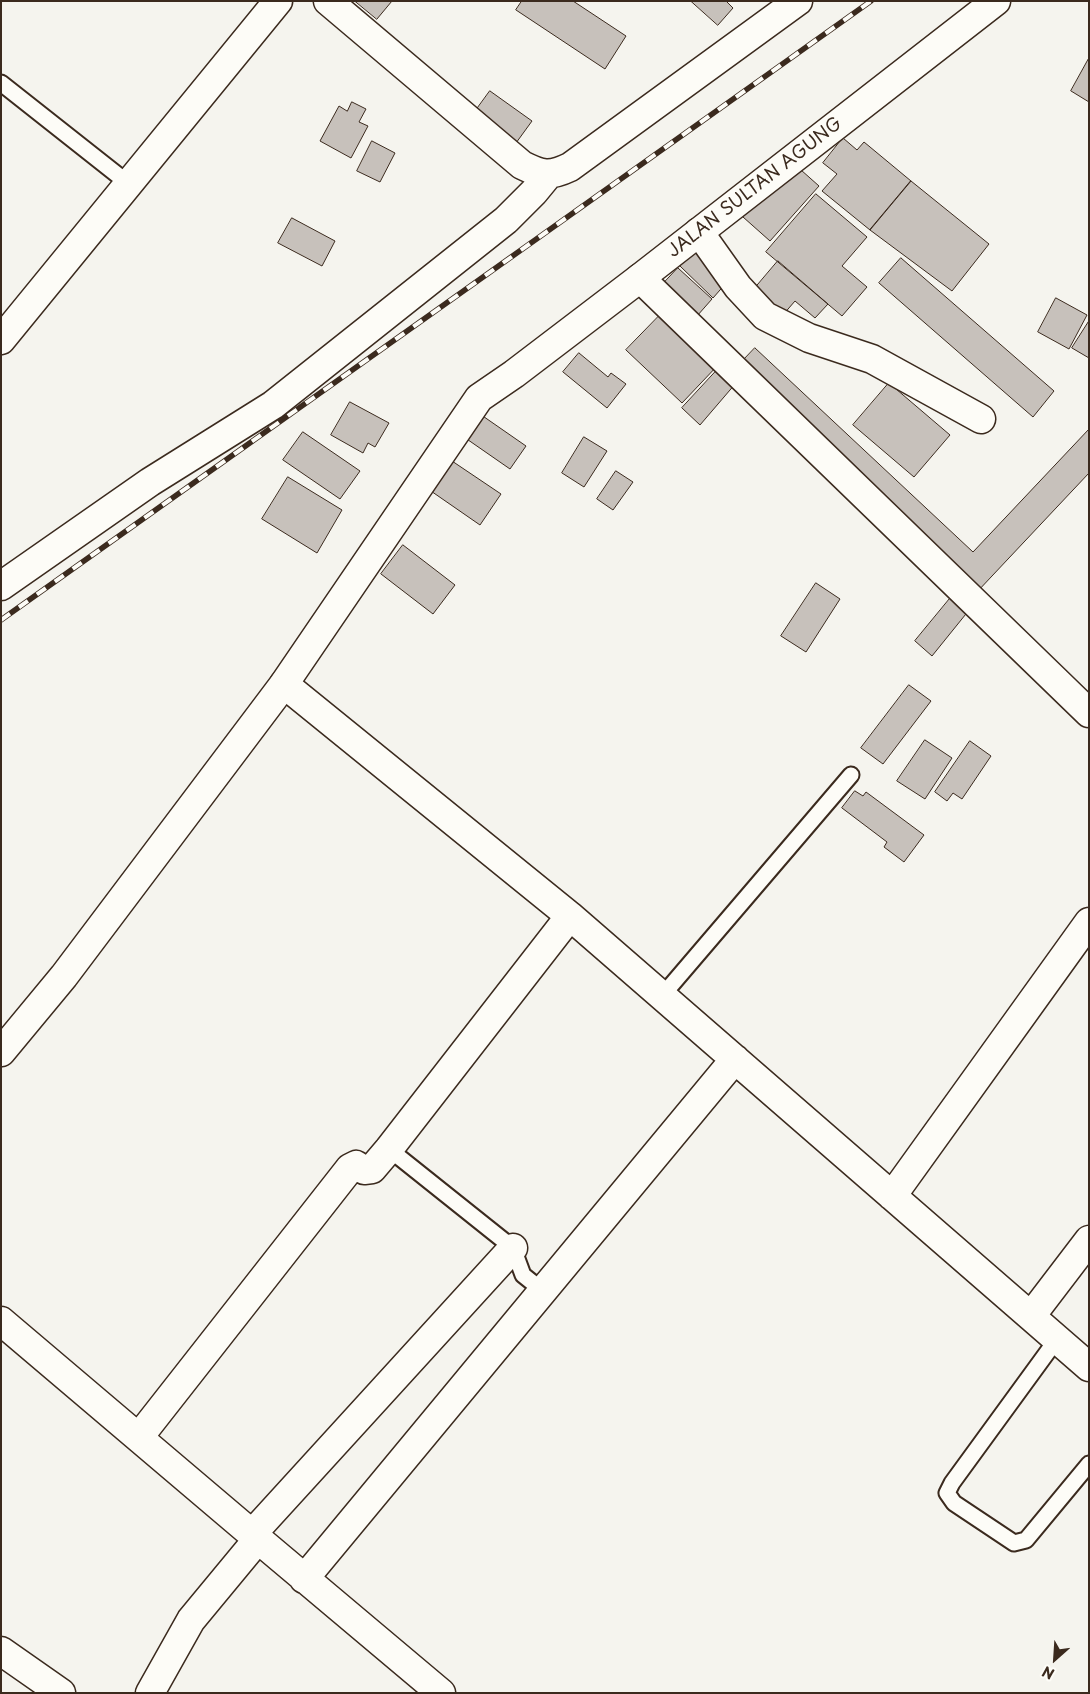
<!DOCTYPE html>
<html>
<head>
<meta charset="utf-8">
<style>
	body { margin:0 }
	#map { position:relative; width:1090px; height:1694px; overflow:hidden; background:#f5f4ee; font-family:"Playpen Sans",sans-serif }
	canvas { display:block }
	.frame { position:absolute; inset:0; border:2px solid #3b2a1e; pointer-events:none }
	.north { position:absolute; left:1030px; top:1634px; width:50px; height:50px; -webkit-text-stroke:4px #fdfcf7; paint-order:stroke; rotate:206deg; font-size:14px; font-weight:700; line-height:20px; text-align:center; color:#3b2a1e }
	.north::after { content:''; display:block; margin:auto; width:18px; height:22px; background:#3b2a1e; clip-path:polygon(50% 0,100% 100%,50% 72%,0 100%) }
</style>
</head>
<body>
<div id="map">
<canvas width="1090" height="1694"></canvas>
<div class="frame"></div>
<div class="north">N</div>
</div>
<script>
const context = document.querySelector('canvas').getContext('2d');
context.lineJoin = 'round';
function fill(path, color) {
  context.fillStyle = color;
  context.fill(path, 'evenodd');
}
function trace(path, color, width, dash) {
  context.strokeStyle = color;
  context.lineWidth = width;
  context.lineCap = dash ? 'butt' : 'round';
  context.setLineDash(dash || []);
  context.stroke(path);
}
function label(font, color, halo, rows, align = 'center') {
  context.font = font + ' "Playpen Sans",sans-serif';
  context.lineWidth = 4.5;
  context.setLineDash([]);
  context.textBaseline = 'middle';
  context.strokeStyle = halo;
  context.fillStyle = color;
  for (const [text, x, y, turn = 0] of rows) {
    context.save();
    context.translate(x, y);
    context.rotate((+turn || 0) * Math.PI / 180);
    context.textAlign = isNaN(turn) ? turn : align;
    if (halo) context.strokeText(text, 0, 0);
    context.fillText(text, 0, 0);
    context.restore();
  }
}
const building = new Path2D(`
	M355,1H392L377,19Z
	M522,1H573L626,36L605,69L516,10Z
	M691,1H726L733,8L718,25Z
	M1089,58V102L1071,91Z
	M490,91L532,121L516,143L474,113Z
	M352,102L366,109L359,122L368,126L351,158L320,141L339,106L347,111Z
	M843,138L857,150L864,142L911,181L870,230L822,191L837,174L823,163Z
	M372,141L395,153L380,182L357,171Z
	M792,162L819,186L770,241L743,217Z
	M911,181L989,244L952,291L870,230Z
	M816,194L867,237L842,266L867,287L842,316L766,252Z
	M292,218L335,241L322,266L278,243Z
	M694,251L727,282L713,298L680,266Z
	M901,258L1054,391L1033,417L879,283Z
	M778,261L828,304L815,318L795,301L782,316L750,294Z
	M678,268L712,299L697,316L663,284Z
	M1056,298L1087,315L1069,349L1038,332Z
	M661,314L719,364L682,403L626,350Z
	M1089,321V358L1072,348Z
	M755,348L973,552L1089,429V473L976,593L735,369Z
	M579,353L608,377L611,373L626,384L607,408L563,372Z
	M719,368L736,383L700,425L682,408Z
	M889,383L950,435L914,477L853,425Z
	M350,402L389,423L375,447L368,443L363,453L331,435Z
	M477,412L526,446L510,469L461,435Z
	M303,432L360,471L340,499L283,460Z
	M584,437L607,451L584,487L562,473Z
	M449,459L501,494L480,525L428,489Z
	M616,471L633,482L613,510L597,499Z
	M288,477L342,510L317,553L262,519Z
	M403,545L455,585L433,614L381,574Z
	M816,583L840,599L806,652L781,636Z
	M957,590L974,604L932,656L915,641Z
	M909,685L931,701L883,764L861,748Z
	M925,740L952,758L925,799L897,781Z
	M970,741L991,756L962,799L953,793L947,801L935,792Z
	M855,791L863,796L866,792L924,835L904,862L884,847L887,842L842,808Z`);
fill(building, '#c7c1bb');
trace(building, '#3b2a1e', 1);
const service = new Path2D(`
	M1,83L129,184
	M662,996L851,775
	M389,1149L513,1248L523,1275L543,1291
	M1057,1339L952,1483L947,1493L954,1503L1014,1543L1026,1540L1089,1464`);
const minor = new Path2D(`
	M328,1L522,165C542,175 549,177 570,167L798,1
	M699,232L738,287L765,316L809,338L872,359L981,419
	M640,278L1089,713
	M1,340L278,1
	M1,586L150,482L273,405L506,220L534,192L548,175
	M284,684L570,916L1089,1367
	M892,1196L1089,922
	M1031,1316L1089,1240
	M1,1321L252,1534L441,1693
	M139,1437L350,1168L356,1165L364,1170L372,1169L389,1149L570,916
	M252,1534L513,1248
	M304,1579L735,1059
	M1,1651L61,1693
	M150,1693L191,1620L258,1539`);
const tertiary = new Path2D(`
	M1,1052L64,976L284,684L479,398L514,374L640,278L996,1`);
trace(service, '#3b2a1e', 19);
trace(minor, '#3b2a1e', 31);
trace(tertiary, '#3b2a1e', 31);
trace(service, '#fdfcf7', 15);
trace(minor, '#fdfcf7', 28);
trace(tertiary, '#fdfcf7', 28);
const rail = new Path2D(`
	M1,620L871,1`);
trace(rail, '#3b2a1e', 5.5);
trace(rail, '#fdfcf7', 4, [11]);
label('18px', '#3b2a1e', '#fdfcf7', [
	["JALAN SULTAN AGUNG",755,188,-38]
]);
</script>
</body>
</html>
